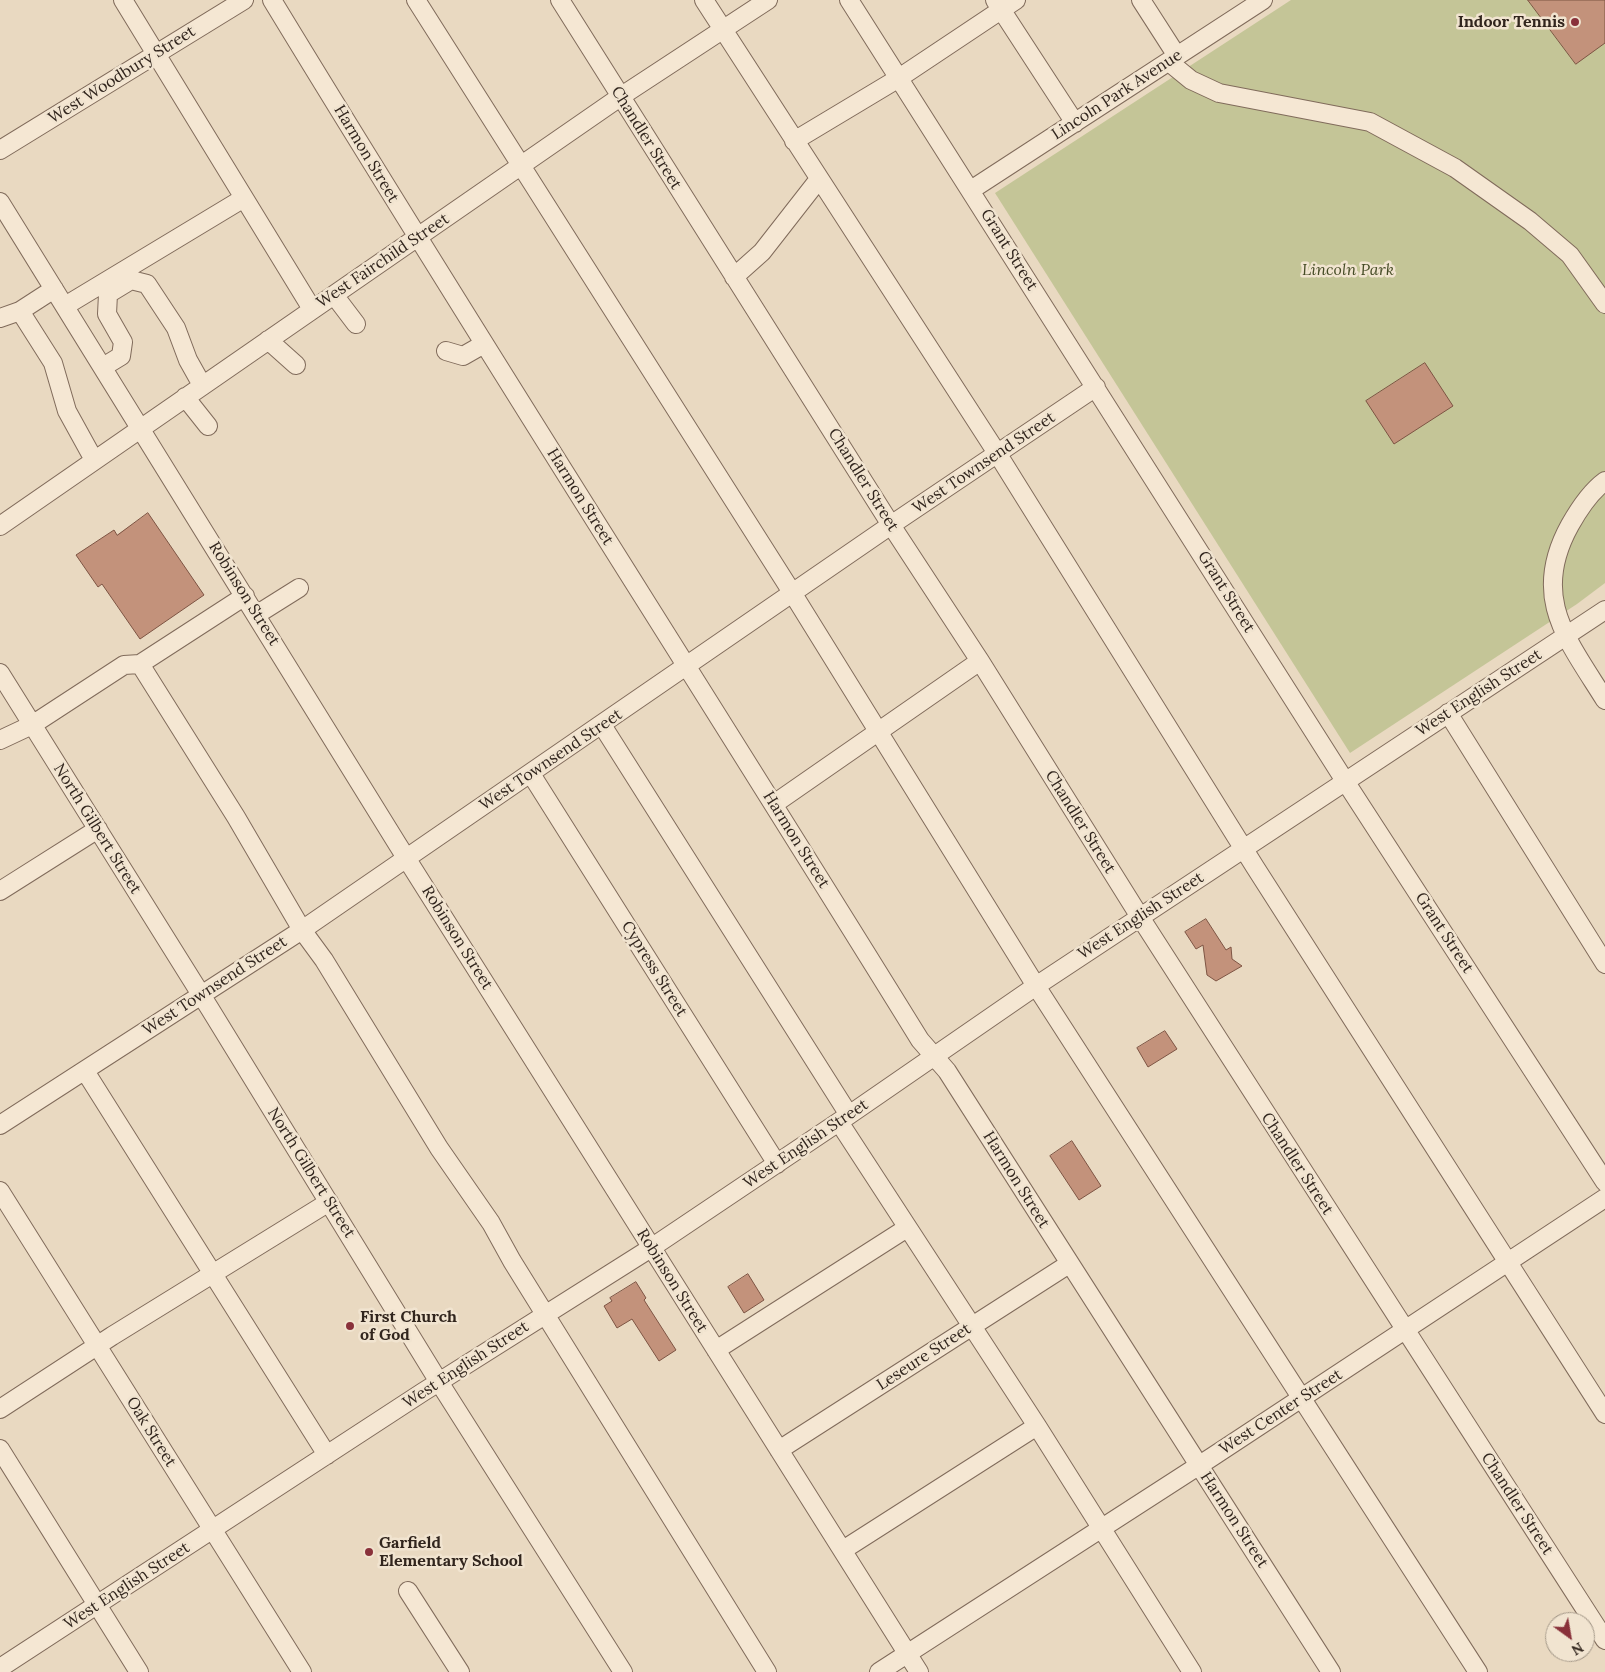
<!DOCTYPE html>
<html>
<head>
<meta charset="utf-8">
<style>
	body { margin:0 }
	#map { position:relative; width:1605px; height:1672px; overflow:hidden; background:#e9d9c1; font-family:Lora,serif }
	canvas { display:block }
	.north { position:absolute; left:1545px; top:1612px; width:50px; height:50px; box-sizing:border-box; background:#f1e4d0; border:1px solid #a49888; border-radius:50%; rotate:148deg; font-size:14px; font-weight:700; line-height:20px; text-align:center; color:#31251d }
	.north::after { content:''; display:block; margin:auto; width:18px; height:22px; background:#89313a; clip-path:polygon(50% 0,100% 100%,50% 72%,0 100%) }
</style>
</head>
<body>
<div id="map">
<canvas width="1605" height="1672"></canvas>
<div class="north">N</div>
</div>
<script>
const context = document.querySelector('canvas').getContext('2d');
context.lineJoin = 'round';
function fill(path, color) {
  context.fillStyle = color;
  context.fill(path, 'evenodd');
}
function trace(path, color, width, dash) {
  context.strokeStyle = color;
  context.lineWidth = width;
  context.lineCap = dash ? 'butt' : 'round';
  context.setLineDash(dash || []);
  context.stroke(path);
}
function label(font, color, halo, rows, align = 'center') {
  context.font = font + ' Lora,serif';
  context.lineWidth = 5;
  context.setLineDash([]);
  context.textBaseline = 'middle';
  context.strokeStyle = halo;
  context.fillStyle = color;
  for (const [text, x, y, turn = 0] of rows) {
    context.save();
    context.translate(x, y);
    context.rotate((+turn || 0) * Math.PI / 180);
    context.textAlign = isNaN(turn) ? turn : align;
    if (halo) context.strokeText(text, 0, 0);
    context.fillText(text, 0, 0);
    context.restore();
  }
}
fill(new Path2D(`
	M1291,0H1605V583L1577,604L1350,753L995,193Z`), '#c4c597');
const building = new Path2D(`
	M1528,0H1605V43L1576,64Z
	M1425,363L1453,406L1394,444L1366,401Z
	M148,513L204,595L140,639L102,584L98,587L76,555L114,530L117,535Z
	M1206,919L1226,950L1231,947L1232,959L1242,966L1216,981L1207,975L1203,945L1196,949L1185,932Z
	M1165,1031L1177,1049L1148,1067L1137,1048Z
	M1072,1141L1101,1186L1079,1200L1050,1156Z
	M748,1274L764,1300L744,1313L728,1287Z
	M636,1282L646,1298L644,1300L676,1350L659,1361L632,1319L617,1328L604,1306L612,1301L610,1298Z`);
fill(building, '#c3927b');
trace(building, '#7d5443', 1);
const minor = new Path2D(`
	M123,0L312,309
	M272,0C484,349 705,692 920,1040L947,1071L1331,1672
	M416,0L793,594L1036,986L1478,1672
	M560,0L891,525L980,661L1140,917L1605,1640
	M704,0L997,453L1255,867L1605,1414
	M849,0L1345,781L1605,1182
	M995,0L1075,123
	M1141,0L1177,56
	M1169,62L1191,80L1219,93L1370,122L1455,168L1530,221L1570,255L1605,304
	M794,141L899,78L1016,0
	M0,150L244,0
	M971,190L1263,0
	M0,202L398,845L919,1672
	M734,277L762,252L819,179
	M334,295L356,324
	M65,306L244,198
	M20,311L54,289
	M0,318L20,311L53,363L67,411L94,460
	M268,340L296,365
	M446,351L463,356L484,344
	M103,367L121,356L123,342L107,314L108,294L131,280L147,284L176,328L188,360L202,385
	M185,397L208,426
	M1605,481C1590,492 1579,509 1570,525C1530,597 1567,639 1605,700
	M0,526L620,97L768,0
	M256,615L299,588
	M140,664L236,817L302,930L324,960L439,1148L491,1223L512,1261L767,1672
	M0,673L210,1009L439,1382L623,1672
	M1448,713L1605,964
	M602,725L849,1115
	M0,740L32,725L124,665L140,664L245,596
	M531,774L777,1164
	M774,804L980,661
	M0,891L98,829
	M85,1071L327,1455
	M839,1122L1037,1426L1192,1672
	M0,1125L302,930L891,525L1096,387
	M0,1191L302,1672
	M716,1350L907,1228
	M0,1409L112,1336L329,1202
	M0,1449L139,1672
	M779,1450L1069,1264
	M843,1550L1037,1426
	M408,1591L460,1672
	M0,1668L423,1392L651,1248L849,1115L1036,986L1605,610
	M879,1672L1212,1457L1605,1198`);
trace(minor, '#806b5b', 20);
trace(minor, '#f5e7d3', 18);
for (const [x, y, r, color] of [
	[1575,22,5,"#89313a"],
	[350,1326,5,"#89313a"],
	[369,1552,5,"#89313a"]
]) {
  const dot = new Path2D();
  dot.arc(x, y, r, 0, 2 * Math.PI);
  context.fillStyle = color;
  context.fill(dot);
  trace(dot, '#f1e4d0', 2);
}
label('bold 16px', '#31251d', '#f1e4d0', [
	["Indoor Tennis",1565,22,"right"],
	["First Church",360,1317],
	["of God",360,1335],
	["Garfield",379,1543],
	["Elementary School",379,1561]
], 'left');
label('16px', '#31251d', '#f1e4d0', [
	["West Woodbury Street",122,75,-32],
	["Lincoln Park Avenue",1117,95,-33],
	["Chandler Street",646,138,58],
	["Harmon Street",366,154,59],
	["Grant Street",1009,250,58],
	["West Fairchild Street",383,261,-34],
	["West Townsend Street",984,463,-34],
	["Chandler Street",863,480,58],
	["Harmon Street",580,497,58],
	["Grant Street",1226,592,58],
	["Robinson Street",244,594,58],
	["West English Street",1479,693,-33],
	["West Townsend Street",551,760,-34],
	["Chandler Street",1080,822,58],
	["North Gilbert Street",97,829,58],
	["Harmon Street",796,840,58],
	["West English Street",1141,916,-33],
	["Grant Street",1444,933,57],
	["Robinson Street",457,938,58],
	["Cypress Street",654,969,58],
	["West Townsend Street",215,986,-33],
	["West English Street",806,1144,-34],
	["Chandler Street",1297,1164,57],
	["North Gilbert Street",311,1173,58],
	["Harmon Street",1016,1180,58],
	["Robinson Street",672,1281,58],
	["Leseure Street",924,1357,-33],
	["West English Street",466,1365,-33],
	["West Center Street",1281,1412,-33],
	["Oak Street",151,1432,58],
	["Chandler Street",1517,1504,57],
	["Harmon Street",1234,1520,57],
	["West English Street",127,1586,-33]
]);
label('italic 16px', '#464c26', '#f1e4d0', [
	["Lincoln Park",1348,270]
]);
</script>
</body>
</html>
